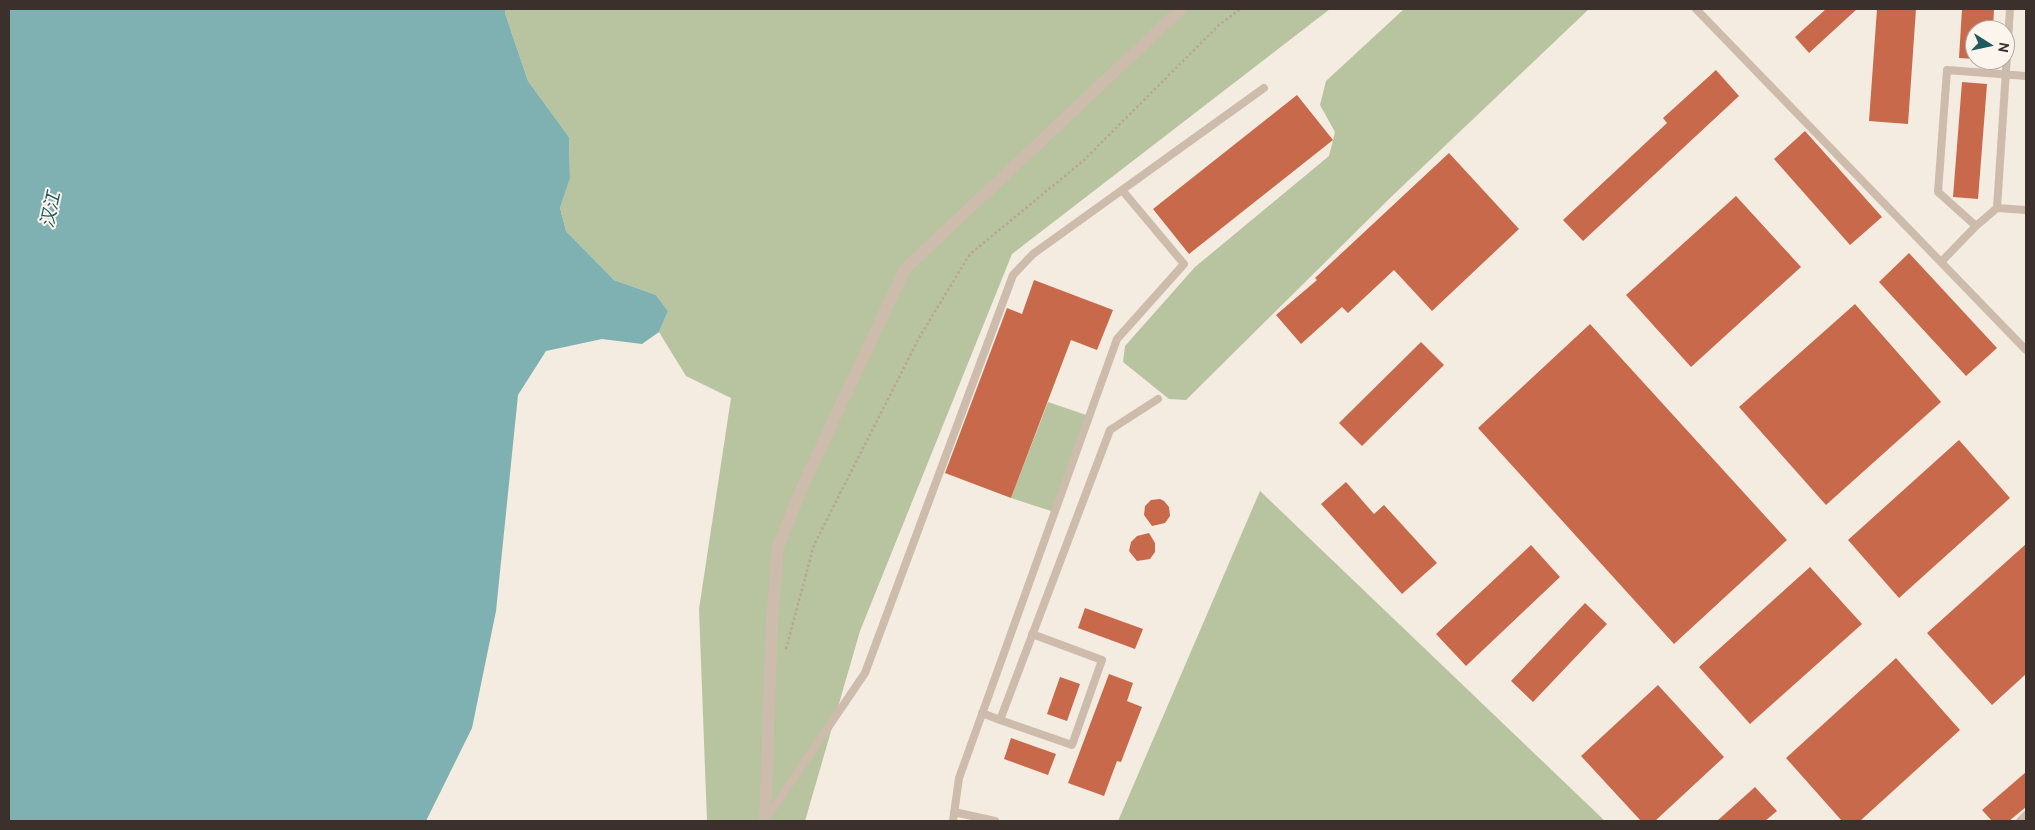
<!DOCTYPE html>
<html>
<head>
<meta charset="utf-8">
<style>
	body { margin:0 }
	#map { position:relative; width:2035px; height:830px; overflow:hidden; background:#f4ebe1; font-family:Cabin,sans-serif }
	canvas { display:block }
	.frame { position:absolute; inset:0; border:10px solid #3b302b; pointer-events:none }
	.north { position:absolute; left:1965px; top:20px; width:50px; height:50px; box-sizing:border-box; background:#fbf5ee; border:1px solid #aea6a0; border-radius:50%; rotate:100deg; font-size:14px; font-weight:700; line-height:20px; text-align:center; color:#3b302b }
	.north::after { content:''; display:block; margin:auto; width:18px; height:22px; background:#1f5a5e; clip-path:polygon(50% 0,100% 100%,50% 72%,0 100%) }
</style>
</head>
<body>
<div id="map">
<canvas width="2035" height="830"></canvas>
<div class="frame"></div>
<div class="north">N</div>
</div>
<script>
const context = document.querySelector('canvas').getContext('2d');
context.lineJoin = 'round';
function fill(path, color) {
  context.fillStyle = color;
  context.fill(path, 'evenodd');
}
function trace(path, color, width, dash) {
  context.strokeStyle = color;
  context.lineWidth = width;
  context.lineCap = dash ? 'butt' : 'round';
  context.setLineDash(dash || []);
  context.stroke(path);
}
function label(font, color, halo, rows, align = 'center') {
  context.font = font + ' Cabin,"Noto Sans SC",sans-serif';
  context.lineWidth = 4;
  context.setLineDash([]);
  context.textBaseline = 'middle';
  context.strokeStyle = halo;
  context.fillStyle = color;
  for (const [text, x, y, turn = 0] of rows) {
    context.save();
    context.translate(x, y);
    context.rotate((+turn || 0) * Math.PI / 180);
    context.textAlign = isNaN(turn) ? turn : align;
    if (halo) context.strokeText(text, 0, 0);
    context.fillText(text, 0, 0);
    context.restore();
  }
}
fill(new Path2D(`
	M505,9H1330L1012,254L860,631L805,821H707L699,609L731,398L686,376L659,332L668,311L656,295L614,280L566,231L560,208L570,177L569,137L528,81L505,13Z
	M1404,9H1589L1390,198L1186,400L1169,399L1123,362L1125,346L1195,267L1329,156L1335,132L1320,105L1326,81Z
	M1048,402L1089,416L1054,512L1011,498Z
	M1260,491L1605,821H1118Z`), '#b8c4a0');
fill(new Path2D(`
	M9,9H505V13L528,81L569,137L570,178L560,208L566,231L614,280L656,295L668,311L659,332L642,344L602,339L546,351L518,395L496,611L472,728L426,821H9Z`), '#7fb0b2');
fill(new Path2D(`
	M1826,9H1857L1809,53L1795,37Z
	M1877,9H1916L1908,124L1869,121Z
	M1962,9H1994L1993,30H1975V59L1959,58Z
	M1716,70L1739,96L1583,241L1563,220L1667,123L1663,118Z
	M1962,82L1987,84L1978,199L1953,197Z
	M1297,95L1333,140L1189,254L1153,209Z
	M1805,131L1882,217L1850,245L1774,159Z
	M1449,153L1519,229L1432,311L1394,270L1348,313L1342,307L1301,344L1276,315L1317,280L1315,278Z
	M1736,196L1801,267L1691,367L1626,295Z
	M1909,253L1997,348L1966,376L1879,282Z
	M1034,280L1113,310L1097,350L1071,340L1011,498L945,473L1007,308L1022,314Z
	M1855,304L1941,402L1826,505L1739,407Z
	M1590,324L1787,540L1674,644L1478,428Z
	M1421,342L1444,365L1362,446L1339,423Z
	M1959,440L2010,498L1899,598L1848,540Z
	M1346,482L1374,514L1384,505L1437,563L1402,594L1321,504Z
	M1160,499L1164,501L1169,507L1170,516L1165,523L1152,526L1144,515L1145,506L1151,500Z
	M1149,533L1155,543V552L1150,559L1137,561L1129,551L1131,542L1137,536Z
	M2026,544V674L1992,705L1927,633Z
	M1531,545L1560,577L1466,666L1436,634Z
	M1810,567L1862,624L1750,724L1699,667Z
	M1585,603L1607,624L1533,702L1511,681Z
	M1085,608L1143,629L1135,649L1078,628Z
	M1896,658L1960,730L1860,821H1842L1786,758Z
	M1109,674L1133,683L1127,701L1142,707L1121,762L1117,761L1104,796L1068,783Z
	M1060,677L1080,684L1067,721L1047,714Z
	M1658,685L1724,757L1655,821H1641L1581,756Z
	M1011,738L1056,754L1048,775L1004,759Z
	M2026,772V807L2009,821H1992L1982,810Z
	M1755,787L1777,811L1765,821H1717Z`), '#c8694b');
trace(new Path2D(`
	M786,649L814,545L920,336L970,254L1083,161L1219,25L1240,9`), '#b9a596', 2.5, [2.5, 2.5]);
trace(new Path2D(`
	M1696,9L2026,350
	M1997,208L2010,9
	M1976,226L1997,208L2026,210
	M1941,262L1976,226L1938,192L1947,70L2026,76
	M982,713L1000,720L1110,430L1158,399
	M1000,720L1072,745L1102,660L1032,634
	M954,812L995,821
	M766,819L865,673L1013,275L1033,254L1264,88
	M953,821L959,778L1117,339L1184,264L1122,190
	M2020,821L2026,815`), '#cdbbac', 8);
trace(new Path2D(`
	M765,821L772,622L778,547L803,485L905,269L1181,9`), '#cdbbac', 12);
label('italic 18px', '#1f5a5e', '#fbf5ee', [
	["汉江",51,210,-78]
]);
</script>
</body>
</html>
